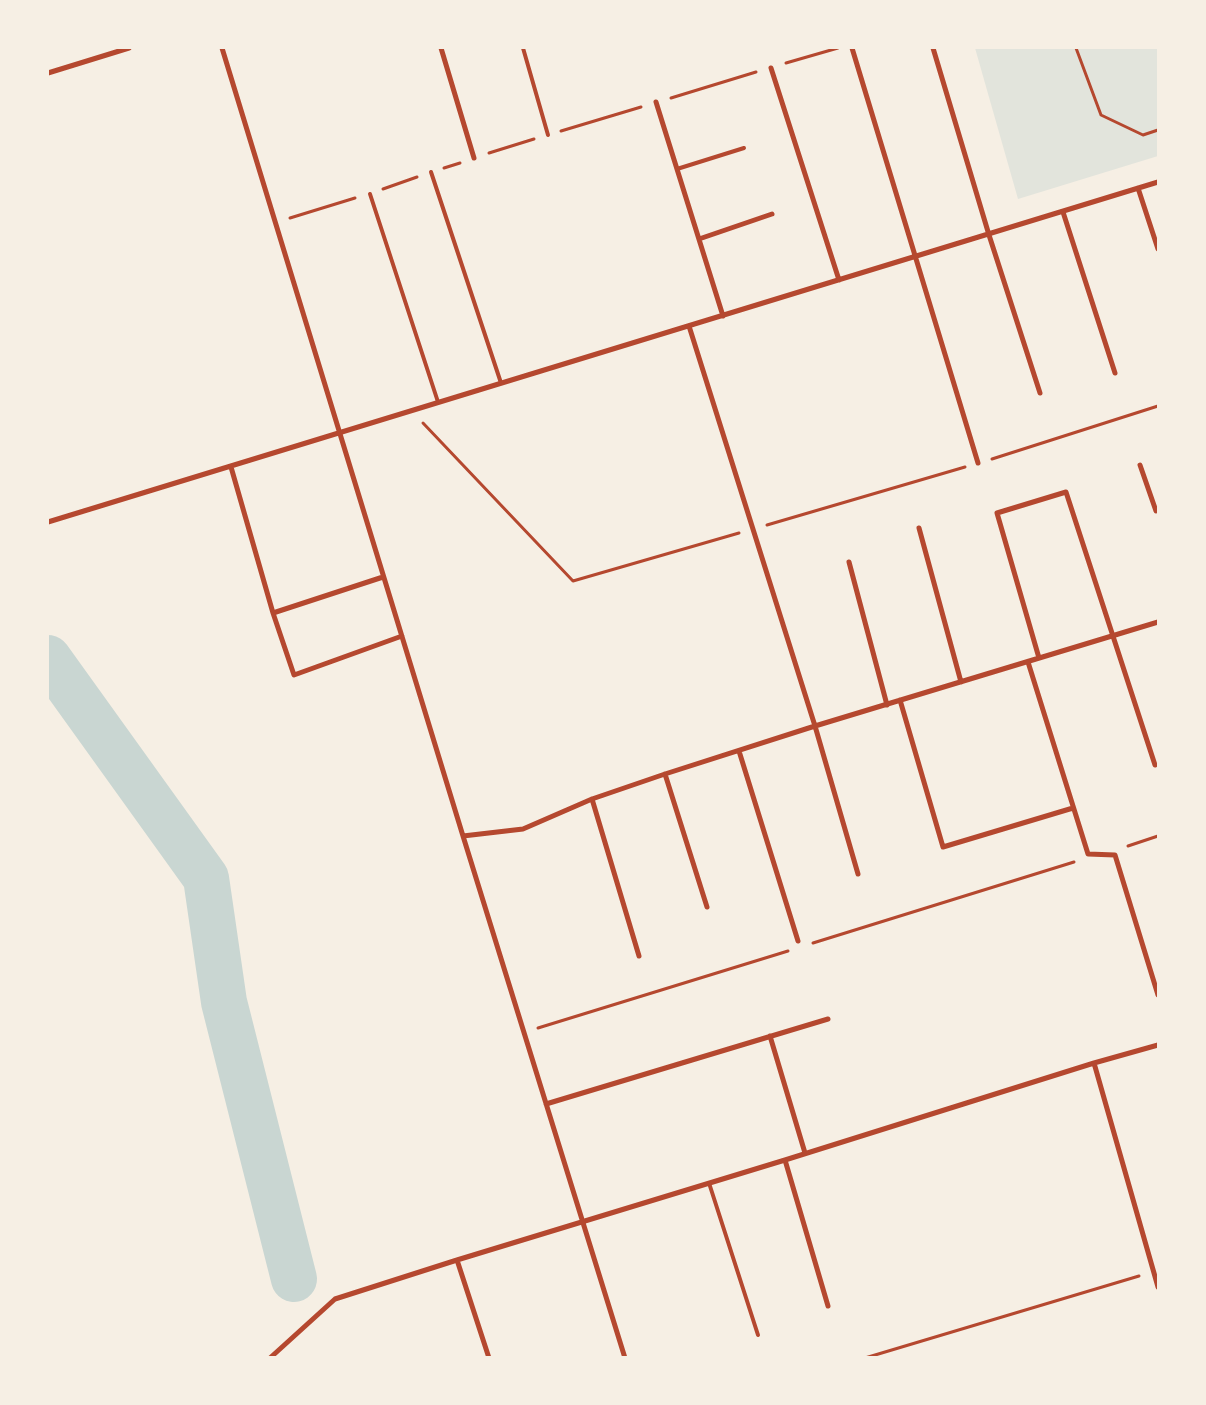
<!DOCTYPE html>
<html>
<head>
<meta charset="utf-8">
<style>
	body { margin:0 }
	#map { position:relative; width:1206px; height:1405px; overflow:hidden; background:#f6efe4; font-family:"IBM Plex Sans",sans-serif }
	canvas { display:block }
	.frame { position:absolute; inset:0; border:49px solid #f6efe4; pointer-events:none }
</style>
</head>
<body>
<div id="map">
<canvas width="1206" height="1405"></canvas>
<div class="frame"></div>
</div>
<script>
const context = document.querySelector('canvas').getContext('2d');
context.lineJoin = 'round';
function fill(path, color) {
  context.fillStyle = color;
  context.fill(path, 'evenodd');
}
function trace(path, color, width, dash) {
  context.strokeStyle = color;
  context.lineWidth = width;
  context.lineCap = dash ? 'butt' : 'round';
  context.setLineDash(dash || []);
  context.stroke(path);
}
fill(new Path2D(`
	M975,48H1158V156L1018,199Z`), '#e2e4dc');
trace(new Path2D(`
	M48,658L206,878L224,1002L294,1279`), '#c9d6d2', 46);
trace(new Path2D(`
	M1076,48L1101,115L1143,135L1158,130
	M786,63L838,48
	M671,98L756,72
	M561,131L641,107
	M489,153L534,139
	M444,168L460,163
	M383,189L417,177
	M290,218L355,198
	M423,423L573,581L739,533
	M992,459L1158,406
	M767,525L965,467
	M1128,846L1158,836
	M813,943L1074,862
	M538,1028L788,951
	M865,1358L1139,1276`), '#b5482f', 3);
trace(new Path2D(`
	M523,48L548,135
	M677,169L744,148
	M431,172L501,383
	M370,194L438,402
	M709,1183L758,1335`), '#b5482f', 4);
trace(new Path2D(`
	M222,48L463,836L625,1358
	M441,48L474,158
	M852,48L978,463
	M933,48L989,235L1040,393
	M771,68L839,280
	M48,73L129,48
	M656,102L723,316
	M1138,188L1158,249
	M1063,212L1115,373
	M699,239L772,214
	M689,326L815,726L858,874
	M1140,465L1156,511L1158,510
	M231,467L273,613L294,675L402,636
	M48,522L1158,182
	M919,528L961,682
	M849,562L887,705
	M273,613L383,577
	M1039,658L997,513L1066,492L1155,765
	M1028,662L1088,854L1115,855L1158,995
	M900,700L943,847L1073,808
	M739,751L798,941
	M665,774L707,907
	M592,799L639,956
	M463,836L523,829L592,799L665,774L815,726L1158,622
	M770,1036L805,1153
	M1094,1063L1158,1287
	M546,1104L828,1019
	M785,1160L828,1306
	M457,1260L489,1358
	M270,1358L335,1299L457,1260L785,1160L1094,1063L1158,1045`), '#b5482f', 5);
</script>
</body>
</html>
